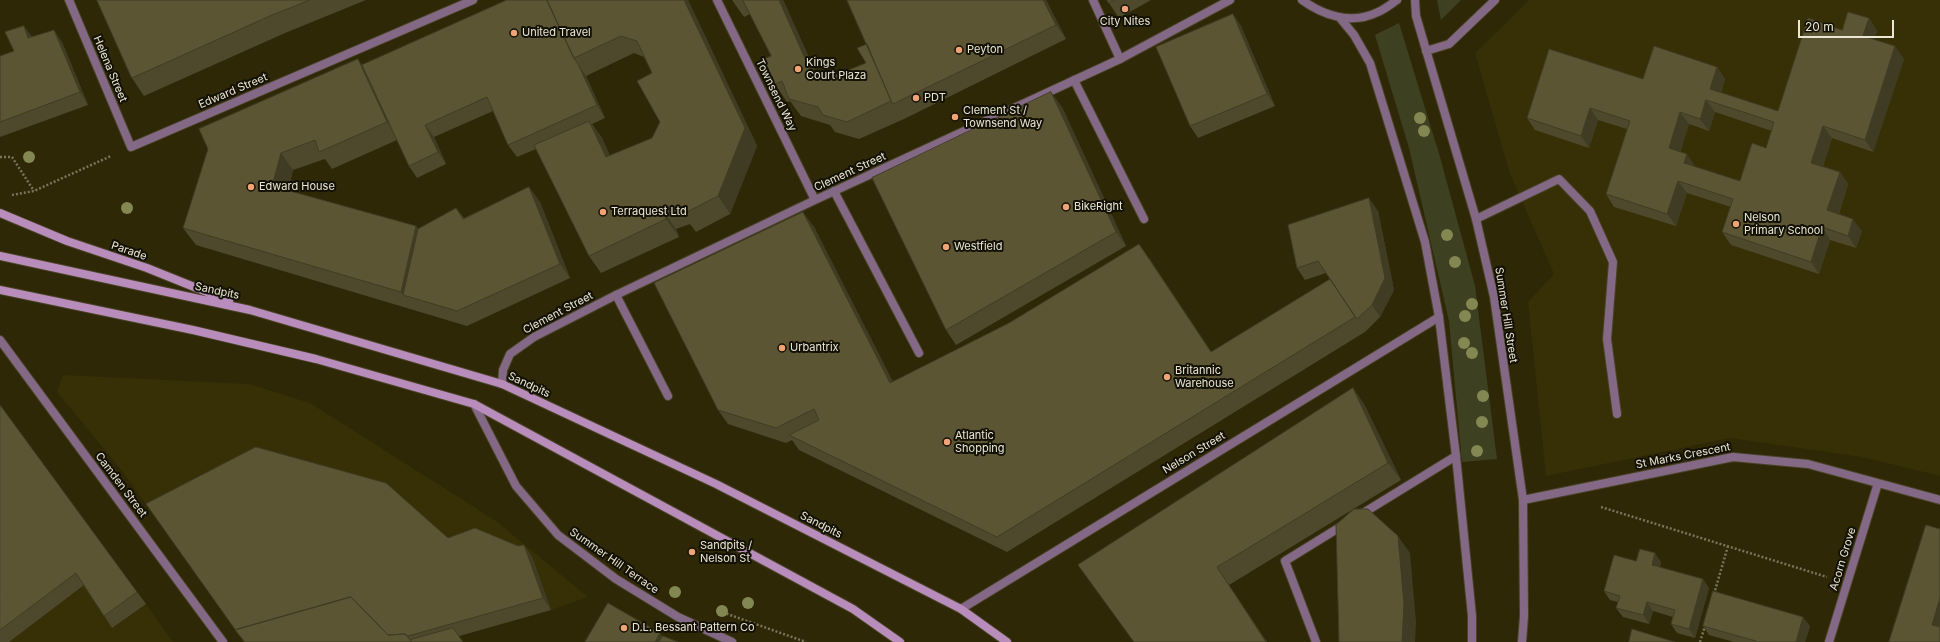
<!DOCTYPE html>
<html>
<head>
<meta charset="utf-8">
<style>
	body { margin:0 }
	#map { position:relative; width:1940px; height:642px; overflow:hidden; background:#2e2807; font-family:Inter,sans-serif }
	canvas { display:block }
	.scale { position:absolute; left:1798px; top:20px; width:96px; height:18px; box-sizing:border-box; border:2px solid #eae7d5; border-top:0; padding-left:5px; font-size:12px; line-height:14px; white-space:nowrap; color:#eae7d5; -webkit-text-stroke:3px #131105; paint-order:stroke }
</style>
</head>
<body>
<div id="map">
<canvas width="1940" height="642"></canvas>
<div class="scale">20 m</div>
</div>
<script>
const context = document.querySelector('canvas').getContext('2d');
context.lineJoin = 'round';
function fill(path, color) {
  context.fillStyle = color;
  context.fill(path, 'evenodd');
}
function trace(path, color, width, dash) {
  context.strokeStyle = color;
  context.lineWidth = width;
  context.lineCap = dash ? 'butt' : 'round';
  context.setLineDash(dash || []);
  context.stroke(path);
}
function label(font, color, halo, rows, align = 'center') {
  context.font = font + ' Inter,sans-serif';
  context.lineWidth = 4;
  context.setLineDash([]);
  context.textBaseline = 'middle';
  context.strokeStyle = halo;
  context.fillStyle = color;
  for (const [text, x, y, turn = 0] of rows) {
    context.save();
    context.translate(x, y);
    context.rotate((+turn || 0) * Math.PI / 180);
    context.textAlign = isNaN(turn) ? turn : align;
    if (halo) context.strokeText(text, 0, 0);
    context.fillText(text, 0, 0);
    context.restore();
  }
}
fill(new Path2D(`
	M1529,0H1940V476L1862,457L1730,438L1546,476L1528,302L1554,274L1510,174L1475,53Z
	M63,375L249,384L310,403L496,521L588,597L551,610L439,642H244L123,472L57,392Z
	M0,405L146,604L173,642H0Z`), '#372f05');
fill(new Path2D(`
	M1437,0H1461L1441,20Z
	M1399,23L1440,157L1475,286L1497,459L1462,462L1449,321L1409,148L1375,35Z`), '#3d4122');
const service = new Path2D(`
	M1093,0L1120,59
	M1426,51L1449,44L1495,0
	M1074,80L1144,219
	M834,191L919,353
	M1476,219L1559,179L1590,211L1613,262L1607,339L1617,414
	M616,295L668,396
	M1360,515L1456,456
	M1316,642L1285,561L1345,524`);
const minor = new Path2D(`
	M69,0L131,147L473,0
	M717,0L815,200
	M0,340L223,642
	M502,384L503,370L510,354L534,337L616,295L815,200L1120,59L1230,0
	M474,404L516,486L558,535L616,579L678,617L732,642
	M1523,500L1733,457L1808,464L1940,500
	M961,609L1439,317
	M1829,642L1878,483`);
const tertiary = new Path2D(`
	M1302,0C1324,16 1352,25 1378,12C1385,9 1391,4 1397,0
	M1415,0L1416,16L1476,219L1494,297L1523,500L1524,616L1522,642
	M1340,18L1354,35L1370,63L1425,242L1439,317L1456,456L1472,616V642`);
const secondary = new Path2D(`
	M0,213L67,241L147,268L229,301
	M0,256L250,310L502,384L716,484L961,609L1007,642
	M0,290L193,330L316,359L474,404L853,609L900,642`);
trace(service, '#484324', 10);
trace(minor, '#484324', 10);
trace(tertiary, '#484324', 10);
trace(secondary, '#484324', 10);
trace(new Path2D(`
	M0,157H12L34,191
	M12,195L34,191L111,156
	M1601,507L1827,577
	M1714,594L1728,546
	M719,611L806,642
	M1700,642L1705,626`), '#7a755a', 2.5, [2, 2]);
trace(service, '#846986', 8);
trace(minor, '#846986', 8);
trace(tertiary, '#846986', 8);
trace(secondary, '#b88dbb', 8);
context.fillStyle = '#838752';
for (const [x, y] of [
	[1420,118],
	[1424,131],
	[29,157],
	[127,208],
	[1447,235],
	[1455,262],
	[1472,304],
	[1465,316],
	[1464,343],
	[1472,353],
	[1483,396],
	[1482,422],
	[1477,451],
	[675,592],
	[748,603],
	[722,611]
]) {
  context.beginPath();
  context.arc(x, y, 6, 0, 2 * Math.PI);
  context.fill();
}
fill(new Path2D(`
	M97,0H366L285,33L144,96L132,78Z
	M688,0L757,146L730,214L696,232L690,224L676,229L679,237L601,273L589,256L536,149L517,157L508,145L493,111L434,137L446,164L417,178L409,166L397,140L332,169L325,159L293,170L288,191L416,226L418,229L456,208L464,218L529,187L540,202L570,278L467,326L196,245L183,228L362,65ZM634,53L644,57L652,73L660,122L652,138L610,156L602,138L592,124L605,118L586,76Z
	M732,0H783L817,75L826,79L1046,0L1066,39L904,119L859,139L835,132L830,125L801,116L790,101L787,102L775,84L771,56L750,14L744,17Z
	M1107,0H1151L1119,18Z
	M1233,14L1241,26L1275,106L1198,138L1190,126Z
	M1869,18L1877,31L1874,40L1904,59L1873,152L1832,138L1823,166L1840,172L1848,184L1839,214L1862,231L1856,248L1830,240L1819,274L1731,245L1722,232L1731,207L1687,193L1676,226L1614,207L1606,194L1627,129L1598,120L1589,148L1535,130L1527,118L1643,79L1717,67L1725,79L1721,93L1778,111L1842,30ZM1715,112L1772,131L1766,148L1740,181L1695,167L1680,152L1689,124L1709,131Z
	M32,37L62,42L88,105L0,137V56L14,51Z
	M1062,107L1126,246L956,345L946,330Z
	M1378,211L1394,290L1380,317L1365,332L1007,552L799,450L792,440L786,443L728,424L718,410L814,227L893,382L1149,258L1211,352L1330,279L1326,273L1305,280L1297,268Z
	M1353,388L1365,406L1401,480L1229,585L1267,642H1134L1078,565Z
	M0,405L146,604L112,628L84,585L9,642H0Z
	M146,504L518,546L524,545L532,557L551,610L459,636L463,642H244Z
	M1636,561L1661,562L1660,567L1709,588L1695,638L1677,633L1671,624L1673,617L1653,611L1649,624L1623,617L1616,608L1618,602L1610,600L1604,591Z
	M1703,626H1810L1805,642H1734L1709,635Z`), '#4e492d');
fill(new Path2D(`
	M684,0H688L757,146L730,214L718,196Z
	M779,0H783L823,89L811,72Z
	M1043,0H1046L1066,39L1056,25Z
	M1233,14L1241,26L1275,106L1267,94Z
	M1869,18L1877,31L1872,48L1863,36Z
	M24,26L33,38H28Z
	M54,30L62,42L88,105L80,92Z
	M1895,46L1904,59L1873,152L1865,140Z
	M358,59L371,77L399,140L387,122Z
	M578,64L586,76L605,118L597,105Z
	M1717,67L1725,79L1718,101L1710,89Z
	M1051,92L1062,107L1126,246L1116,232Z
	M1706,100L1715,112L1709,131L1700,119Z
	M1590,108L1598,120L1589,148L1581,136Z
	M1680,112L1689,124L1677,160L1669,148Z
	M589,121L602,138L618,175L606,157Z
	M425,125L434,137L446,164L438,152Z
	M1823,126L1832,138L1820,175L1811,163Z
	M281,153L293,170L284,204L272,186Z
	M1687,154L1695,166L1684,163Z
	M1840,172L1848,184L1836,222L1827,210Z
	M1678,181L1687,193L1676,226L1667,214Z
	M529,187L540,202L570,278L560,264Z
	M1369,198L1378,211L1394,290L1380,317L1372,305Z
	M663,211L676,229L679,237L666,219Z
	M803,212L814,227L901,398L890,383Z
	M1853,219L1862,231L1856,248L1848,236Z
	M416,226L428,244L403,295L401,292Z
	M1822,227L1830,240L1819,274L1811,262Z
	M1139,244L1149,258L1221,366L1211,352Z
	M1353,388L1365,406L1401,480L1388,463Z
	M1398,536L1410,553L1416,622L1415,642H1402Z
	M524,545L532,557L551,610L543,598Z
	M1655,553L1661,562L1658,574L1652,565Z
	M1217,567L1267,642H1266Z
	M1703,579L1709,588L1695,638L1689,629Z
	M1940,598V637L1932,625Z
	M1647,602L1653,611L1649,624L1643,615Z
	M1803,617L1810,626L1805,642H1796Z
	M660,633L667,642H655Z`), '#403c24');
const building = new Path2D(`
	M97,0H310L272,15L132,78Z
	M507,0H547L574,58L578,64L597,105L508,145L487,97L425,125L438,152L409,166L362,65Z
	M547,0H684L745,128L718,196L683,214L679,205L663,211L666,219L589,256L534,145L589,121L606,157L652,138L660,122L637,81L652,73L637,41L621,36L574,58Z
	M743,0H779L811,72L826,79L866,63L857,48L867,44L891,101L847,122L823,115L818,107L789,99L782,81L775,84L764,59L771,56Z
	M847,0H1043L1056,25L893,104Z
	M1107,0H1115L1109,3Z
	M1848,12L1869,18L1863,36L1895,46L1865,140L1823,126L1811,163L1840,172L1827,210L1853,219L1848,236L1822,227L1811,262L1722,232L1733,199L1678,181L1667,214L1606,194L1630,121L1590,108L1581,136L1527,118L1549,49L1643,79L1654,46L1717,67L1710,89L1778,111L1808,18L1842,30ZM1706,100L1774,122L1766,148L1752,143L1740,181L1684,163L1687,154L1669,148L1680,112L1700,119Z
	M1233,14L1267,94L1190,126L1156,47Z
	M24,26L28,38L54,30L80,92L0,122V56L14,51L5,32Z
	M358,59L387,122L319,152L315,140L281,153L272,186L416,226L401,292L183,228L208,149L199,129Z
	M1051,92L1116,232L946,330L872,178Z
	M529,187L560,264L457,311L403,295L418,229L456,208L463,219Z
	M1369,198L1385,278L1372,305L1357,319L1318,261L1297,268L1288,225Z
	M803,212L890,383L1009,323L1139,244L1211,352L1330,279L1355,317L997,537L789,435L819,420L814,409L776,428L718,410L654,283Z
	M1353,388L1388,463L1217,567L1266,642H1134L1078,565Z
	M0,405L137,592L104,616L76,573L0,630Z
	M256,447L386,483L448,538L475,528L518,546L524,545L543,598L408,636L405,634L388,635L351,597L235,630L237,632L146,504Z
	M1354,509H1368L1398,536L1404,604L1402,642H1339L1336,525Z
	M1926,525L1940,529V598L1932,625L1940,627V642H1889Z
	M1640,549L1655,553L1652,565L1703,579L1689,629L1671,624L1675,610L1647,602L1643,615L1616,608L1620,596L1604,591L1614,555L1636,561Z
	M1713,591L1803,617L1796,642H1756V641L1703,626Z
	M351,597L388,635L405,634L412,642H245L235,630Z
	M608,603L660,633L655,642H585Z
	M453,628L463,642H412L410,640Z
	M1632,629L1675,642H1629Z
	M663,636L678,642H659Z`);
fill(building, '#5b5534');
trace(building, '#403c24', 1);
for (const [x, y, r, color] of [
	[1125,9,4,"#efa376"],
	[514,33,4,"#efa376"],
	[959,50,4,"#efa376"],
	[798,69,4,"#efa376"],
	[916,98,4,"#efa376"],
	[955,117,4,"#efa376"],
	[251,187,4,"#efa376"],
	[1066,207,4,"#efa376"],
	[603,212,4,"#efa376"],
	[1736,224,4,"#efa376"],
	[946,247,4,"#efa376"],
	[782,348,4,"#efa376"],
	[1167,377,4,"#efa376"],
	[947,442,4,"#efa376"],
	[692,552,4,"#efa376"],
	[624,628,4,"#efa376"]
]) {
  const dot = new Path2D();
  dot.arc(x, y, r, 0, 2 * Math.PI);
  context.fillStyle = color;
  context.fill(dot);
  trace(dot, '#131105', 1.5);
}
label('11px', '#eae7d5', '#131105', [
	["City Nites",1125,22,"center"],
	["United Travel",522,33],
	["Peyton",967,50],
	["Kings",806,63],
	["Court Plaza",806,76],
	["PDT",924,98],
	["Clement St /",963,111],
	["Townsend Way",963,124],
	["Edward House",259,187],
	["BikeRight",1074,207],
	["Terraquest Ltd",611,212],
	["Nelson",1744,218],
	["Primary School",1744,231],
	["Westfield",954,247],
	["Urbantrix",790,348],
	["Britannic",1175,371],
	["Warehouse",1175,384],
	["Atlantic",955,436],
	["Shopping",955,449],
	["Sandpits /",700,546],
	["Nelson St",700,559],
	["D.L. Bessant Pattern Co",632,628]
], 'left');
label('11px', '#eae7d5', '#131105', [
	["Helena Street",110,69,67],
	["Edward Street",233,91,-23],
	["Townsend Way",776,95,64],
	["Clement Street",850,172,-25],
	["Parade",129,251,19],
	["Sandpits",217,291,12],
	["Clement Street",558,313,-28],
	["Summer Hill Street",1506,315,81],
	["Sandpits",529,385,25],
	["Nelson Street",1194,453,-31],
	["St Marks Crescent",1683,456,-11],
	["Camden Street",121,485,53],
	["Sandpits",821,525,27],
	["Acorn Grove",1843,559,-73],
	["Summer Hill Terrace",614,561,35]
]);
</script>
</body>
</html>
